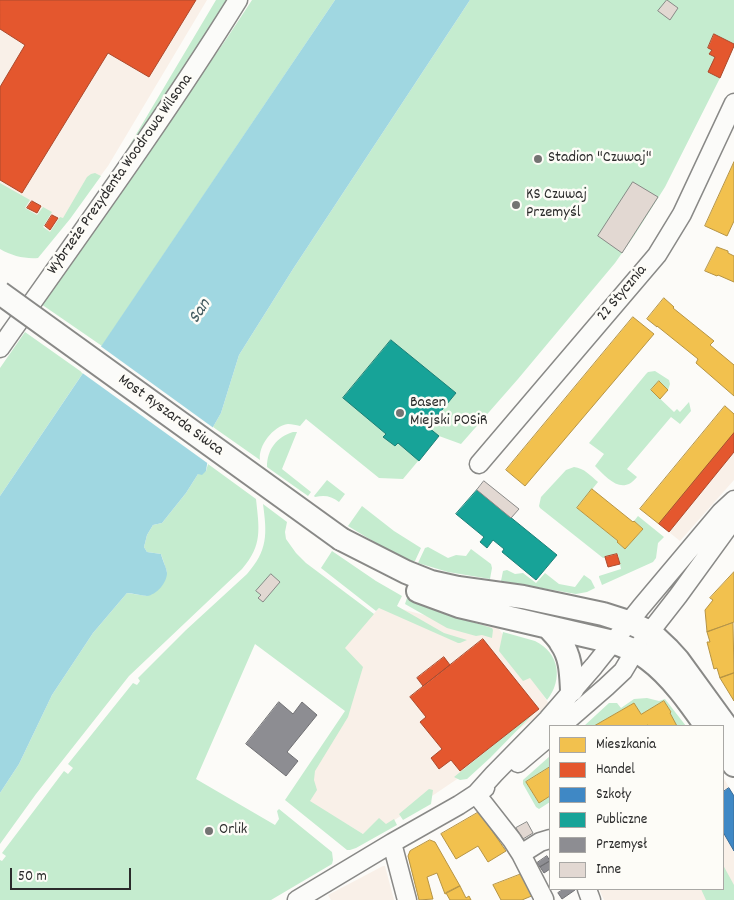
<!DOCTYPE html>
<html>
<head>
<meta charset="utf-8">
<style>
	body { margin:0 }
	#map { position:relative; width:734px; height:900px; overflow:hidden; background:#fcfbf8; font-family:Dekko,sans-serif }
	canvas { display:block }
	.legend { position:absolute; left:549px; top:725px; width:175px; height:165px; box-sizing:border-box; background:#fdfcf7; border:1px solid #a9a8a5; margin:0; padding:6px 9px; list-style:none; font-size:15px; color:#2b2b2b }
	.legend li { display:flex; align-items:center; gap:10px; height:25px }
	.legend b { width:25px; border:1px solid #a9a8a5 }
	.scale { position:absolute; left:10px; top:868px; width:121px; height:22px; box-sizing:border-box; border:2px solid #2b2b2b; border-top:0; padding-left:6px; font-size:15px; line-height:18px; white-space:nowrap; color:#2b2b2b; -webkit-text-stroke:4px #fdfcf7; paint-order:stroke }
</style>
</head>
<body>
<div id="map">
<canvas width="734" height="900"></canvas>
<ul class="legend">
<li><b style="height:14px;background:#f2c14e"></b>Mieszkania</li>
<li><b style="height:14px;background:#e4572e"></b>Handel</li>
<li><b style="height:14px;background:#3f88c5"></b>Szkoły</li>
<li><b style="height:14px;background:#17a398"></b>Publiczne</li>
<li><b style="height:14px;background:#8d8d92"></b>Przemysł</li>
<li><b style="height:14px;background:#e2d8d2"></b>Inne</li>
</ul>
<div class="scale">50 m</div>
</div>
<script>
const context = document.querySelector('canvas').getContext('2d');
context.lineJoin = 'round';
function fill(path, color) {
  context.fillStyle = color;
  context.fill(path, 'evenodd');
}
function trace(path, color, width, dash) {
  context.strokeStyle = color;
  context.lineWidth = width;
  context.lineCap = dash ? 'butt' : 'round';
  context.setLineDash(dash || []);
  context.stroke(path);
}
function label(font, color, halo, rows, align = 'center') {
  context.font = font + ' Dekko,sans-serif';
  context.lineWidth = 5;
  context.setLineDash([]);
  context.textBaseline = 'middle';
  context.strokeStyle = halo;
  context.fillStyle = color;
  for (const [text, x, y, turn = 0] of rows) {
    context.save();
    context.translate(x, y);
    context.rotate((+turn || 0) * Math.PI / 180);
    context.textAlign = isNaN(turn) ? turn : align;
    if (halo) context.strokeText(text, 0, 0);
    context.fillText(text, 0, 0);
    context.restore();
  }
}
fill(new Path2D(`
	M0,0H207L108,166L49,244L0,240Z
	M734,433V480L680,541L659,524Z
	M383,604L450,622L497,626L551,707L490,749L466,773L435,794L368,837L295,793L349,710L341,648Z
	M723,777L734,796V900H604L599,889H723Z
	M383,866H385L394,900H331L328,895Z`), '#f9f0e8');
fill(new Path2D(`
	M216,0H227L175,81L125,153Z
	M252,0H335L102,346L41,304L227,38Z
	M470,0H734V46L720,78L665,187L634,236L615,263L518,379L461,444L439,436L403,479L379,478L306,419L300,426C296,425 292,424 288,424C273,426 258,446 260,460L213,427L221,413L239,355L293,269Z
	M95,173L101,176L70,219L38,258C25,259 12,256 0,249V183L30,200L25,208L37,215L43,207L52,212L43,227L50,232L60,217L63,218L87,177L91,174Z
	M25,332L83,373L0,496V368Z
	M655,371L669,380L670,384L668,390L659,381L651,390L674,412L677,409L680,412L689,402L691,411L680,424L671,417L627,469L637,477C622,496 607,478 595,466L604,454L589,443L646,374L648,372Z
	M293,432H297L282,469L311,492L308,496L267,467C267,449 277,437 293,432Z
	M208,464L256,499C259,528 263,545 242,569L129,676L36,794L0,844V793L19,764L52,695L93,633L127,593L147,596L167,572L161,554L147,552L144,547L147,535L153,525L162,523L186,493L198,474L206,471Z
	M574,467C584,468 591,476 598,482L577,508L618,541L617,542L625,549L643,529L634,521L638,516L664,537L658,543L656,558L653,562L602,585L599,577V576L621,569L618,554L603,558L540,508L539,506L541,497L566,470Z
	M327,480L345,494L339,502C331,496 325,495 315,497L314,496Z
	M263,504L287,522L285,532L286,539L296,553L306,563L374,614L345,648L363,667L348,717L315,771L314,780L317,790L310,801L363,834L379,818L386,824L394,819L397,825L356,848L350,850H347L285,800L345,711L255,644L196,779L275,825L279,819L277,811L279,809L332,852L333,860L332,864L271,900H0V860L2,861L6,856L2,853L64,771L68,774L73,768L68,764L133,683L137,685L140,681L138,678L186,630L247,574C268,550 267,534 263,504Z
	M362,506L394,531L421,548L415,561H411C389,551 369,539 348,526Z
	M428,547L448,558L456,555L466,556L471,549L491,564L492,568L490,579L448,572L418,563L425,548Z
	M332,551L376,581L402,596L397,606L444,633L467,640L460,643H458L379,608L376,611L321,568Z
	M507,570L515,574L523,573L536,583L545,573L559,584L575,587L584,575L591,580L595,588L587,592L576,594L501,581L503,571Z
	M407,598L456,617L492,628L493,630L492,638L482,635L476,636L447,628L405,604Z
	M503,632L535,641C560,653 563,680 547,700L530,678L523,681L499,651Z
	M647,698L659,701L665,699L686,726H677L670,713L671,712L664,701L641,714L634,703L594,726H584L609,703H617L621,708L634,699Z
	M537,710L490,758L467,779L460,780L454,777Z
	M550,756V767L526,782L538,802L549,797L550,802L539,809L536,807L523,784V780Z
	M429,789L433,790L431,804L403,820L399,814Z
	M723,865L734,885V900H706L701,889H723Z`), '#c5eccf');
fill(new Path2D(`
	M335,0H470L293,269L239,355L221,413L213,427L206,471L202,475L198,474L186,493L162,523L153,525L147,535L144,547L147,552L161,554C162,559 167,569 167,573C167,583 156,595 147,596C143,596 132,593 127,593L93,633L52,695L19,764L0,793V496Z`), '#a0d7e1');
fill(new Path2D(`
	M99,345L215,429L210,465L81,372Z`), '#fcfbf8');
const homes = new Path2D(`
	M734,162V221L727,236L705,226Z
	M717,247L728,251V253L734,256V282L718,275L717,276L705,271Z
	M664,298L674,307L673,308L714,341L710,345L734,365V396L696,363L698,359L657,326V327L647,319Z
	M633,317L654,334L525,486L506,470Z
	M659,381L668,390L660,399L651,390Z
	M725,406L734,414V433L659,524L640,509Z
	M592,489L633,522L634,521L643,529L625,549L617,542L618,541L577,508Z
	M734,572V622L707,632L705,610L713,600L710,598Z
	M733,623L734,673L720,678L717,668L714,669L707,642H710L707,632Z
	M734,673V701L720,678Z
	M664,701L671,712L670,713L677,726H649L648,725L645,726H594L634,703L641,714Z
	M550,767V796L539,803L526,782Z
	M479,812L506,851L488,862L478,846L456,859L441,834Z
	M430,840L435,842L460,886L445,894L437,873L427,877L433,899L419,900L408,856L410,851Z
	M524,873L534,895L522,900H501L493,885Z
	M460,886L466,898L469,896L471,900H450L446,893Z`);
fill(homes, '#f2c14e');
trace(homes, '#b69444', 1);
const shops = new Path2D(`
	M0,0H196L149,77L108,53L22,193L0,180V87L25,45L0,29Z
	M714,34L734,44V46L720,78L708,72L715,57L709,54L712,50L708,48Z
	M32,201L41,206L37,213L27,208Z
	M52,215L58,218L50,230L45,226Z
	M734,433V452L669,532L659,524Z
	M617,554L620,564L608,567L605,557Z
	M483,639L539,709L460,771L451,760L439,769L431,758L442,749L420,722L426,717L410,697Z
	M444,657L450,665L423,686L417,678Z`);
fill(shops, '#e4572e');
trace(shops, '#ac4a2d', 1);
const schools = new Path2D(`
	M729,788L734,796V851L723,832V792Z`);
fill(schools, '#3f88c5');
trace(schools, '#396c97', 1);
const public = new Path2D(`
	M391,340L456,393L428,427L439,436L419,461L398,443L395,446L383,437L386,434L343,398Z
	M477,490L557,555L536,580L502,552L504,549L493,540L487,548L480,542L484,537L456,514Z`);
fill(public, '#17a398');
trace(public, '#1d7f77', 1);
const industry = new Path2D(`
	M279,702L293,714L302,702L317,715L287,752L298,761L286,776L246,744Z
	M547,856L550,861L540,867L537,863Z
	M550,861V869L544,873L540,867Z
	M564,889H575V890L562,899L558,893Z`);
fill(industry, '#8d8d92');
trace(industry, '#707073', 1);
const building = new Path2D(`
	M667,0L678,8L670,20L658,11Z
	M633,182L658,197L622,253L598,236Z
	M484,481L519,509L511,518L477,490Z
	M271,574L280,582L263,602L258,598L261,595L256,591Z
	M527,822L533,833L523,839L516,828Z`);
fill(building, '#e2d8d2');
trace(building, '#898987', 1);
const minor = new Path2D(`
	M0,348C81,233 164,119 238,0
	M479,464L657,255L682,214L734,103
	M561,726L606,687L623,671L635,651L678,596L734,519
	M518,763L550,736
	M476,794L494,774L548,719L594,666L641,607L721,512L734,500
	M476,794L512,840L521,854L544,899L543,900
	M392,843L407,900
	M521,854L540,842L550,839
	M587,889L591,900
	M297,900L392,843L459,805L485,788`);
const major = new Path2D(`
	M341,539L406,572L431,582L458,588L523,597L603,614L628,622L650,632L668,649L678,660L734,737
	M418,591L459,606L613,642C625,647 638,651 648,659C671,676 690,703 706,726
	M548,627C552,632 558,637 561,643C571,657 571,673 572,690
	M723,749L734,765`);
trace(minor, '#898987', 21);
trace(major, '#898987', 26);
trace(minor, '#fbfbf9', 18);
trace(major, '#fbfbf9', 22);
const majorBridge = new Path2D(`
	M0,293L341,539`);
trace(majorBridge, '#898987', 26, []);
trace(majorBridge, '#fbfbf9', 22);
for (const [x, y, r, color] of [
	[538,159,5,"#747473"],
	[516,205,5,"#747473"],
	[400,413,5,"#747473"],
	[209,831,5,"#747473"]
]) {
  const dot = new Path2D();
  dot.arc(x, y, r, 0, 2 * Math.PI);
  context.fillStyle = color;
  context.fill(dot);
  trace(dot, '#fdfcf7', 2);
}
label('16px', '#2b2b2b', '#fdfcf7', [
	["Stadion \"Czuwaj\"",548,159],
	["KS Czuwaj",526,196],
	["Przemyśl",526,214],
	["Basen",410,404],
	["Miejski POSiR",410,422],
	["Orlik",219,831]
], 'left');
label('16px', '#2b2b2b', '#fdfcf7', [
	["Wybrzeże Prezydenta Woodrowa Wilsona",121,175,-55],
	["22 Stycznia",623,294,-50],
	["Most Ryszarda Siwca",170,416,36]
]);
label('italic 18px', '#425a5f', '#fdfcf7', [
	["San",201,312,-57]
]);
</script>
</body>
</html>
